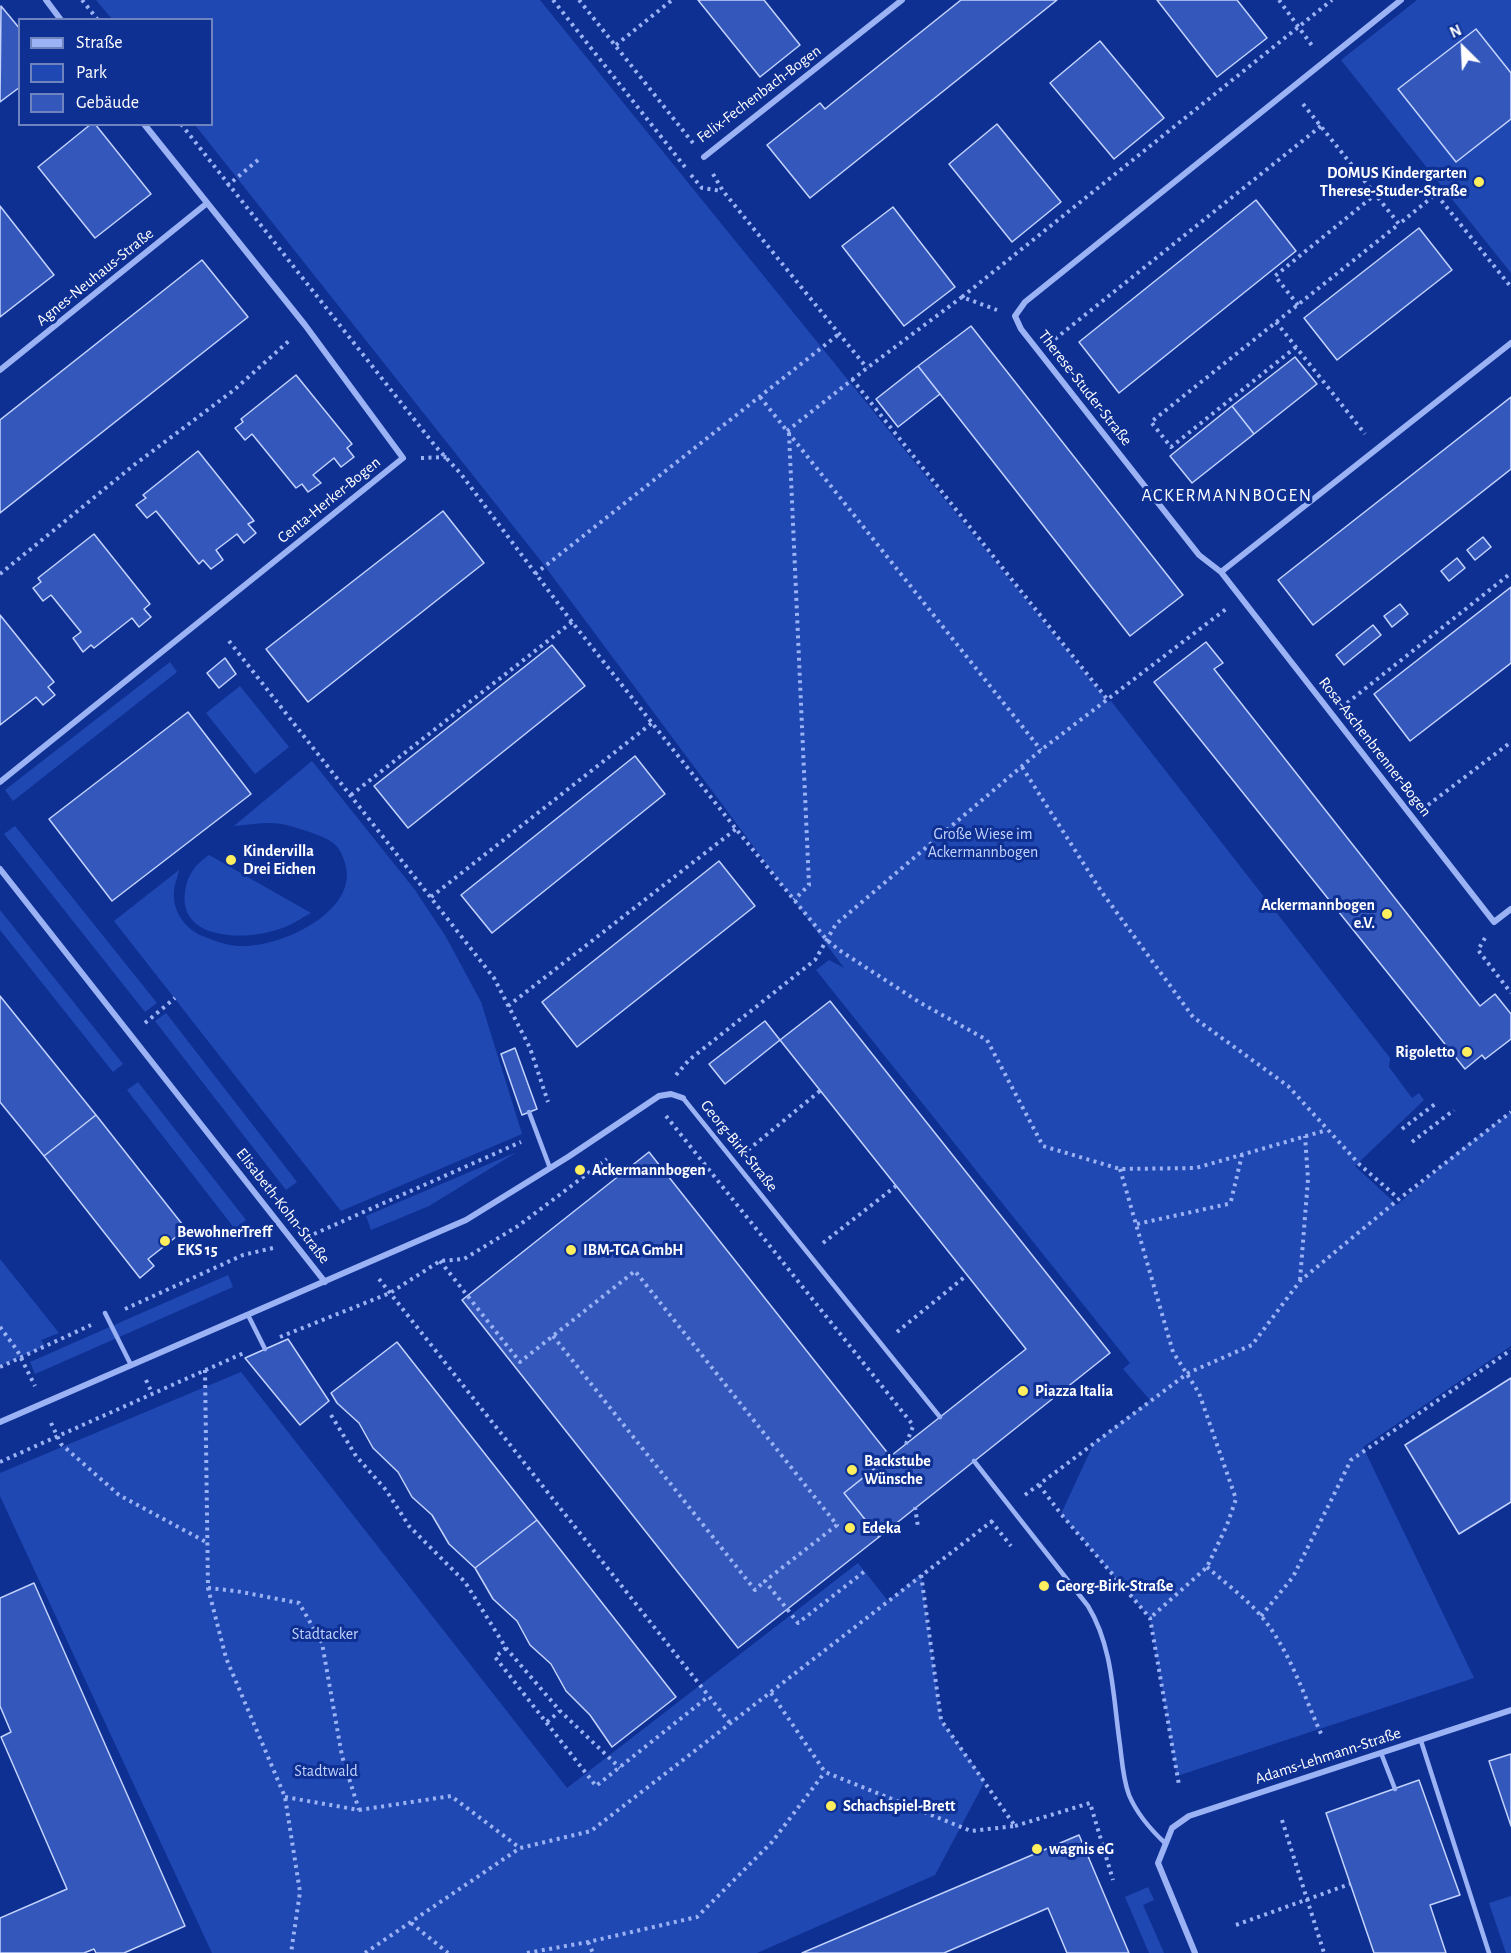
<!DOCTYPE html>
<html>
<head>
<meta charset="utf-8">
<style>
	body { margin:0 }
	#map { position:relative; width:1511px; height:1953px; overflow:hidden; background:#0f3093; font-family:"Alegreya Sans",sans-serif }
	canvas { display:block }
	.legend { position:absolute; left:18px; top:18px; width:195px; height:108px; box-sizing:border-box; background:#0f3093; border:2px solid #6f83be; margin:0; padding:8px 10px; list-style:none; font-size:18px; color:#fff }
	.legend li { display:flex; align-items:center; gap:12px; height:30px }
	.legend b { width:30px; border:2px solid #6f83be }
	.north { position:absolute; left:1433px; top:18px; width:60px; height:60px; -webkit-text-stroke:4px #0f3093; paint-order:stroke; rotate:336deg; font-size:16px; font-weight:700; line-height:24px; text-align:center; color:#fff }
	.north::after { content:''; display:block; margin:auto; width:21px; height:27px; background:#fff; clip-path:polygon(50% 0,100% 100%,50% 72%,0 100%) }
</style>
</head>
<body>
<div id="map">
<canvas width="1511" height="1953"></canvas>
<ul class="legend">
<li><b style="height:8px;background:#9bb3f4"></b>Straße</li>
<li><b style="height:16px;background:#2048b3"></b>Park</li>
<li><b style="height:16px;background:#3357bb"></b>Gebäude</li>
</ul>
<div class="north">N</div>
</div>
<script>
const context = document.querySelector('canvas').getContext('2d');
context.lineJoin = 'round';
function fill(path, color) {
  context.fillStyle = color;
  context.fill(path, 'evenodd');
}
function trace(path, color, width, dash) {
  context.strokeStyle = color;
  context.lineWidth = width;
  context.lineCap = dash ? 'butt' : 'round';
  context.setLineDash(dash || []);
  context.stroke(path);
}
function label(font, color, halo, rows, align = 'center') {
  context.font = font + ' "Alegreya Sans",sans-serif';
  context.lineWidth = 6;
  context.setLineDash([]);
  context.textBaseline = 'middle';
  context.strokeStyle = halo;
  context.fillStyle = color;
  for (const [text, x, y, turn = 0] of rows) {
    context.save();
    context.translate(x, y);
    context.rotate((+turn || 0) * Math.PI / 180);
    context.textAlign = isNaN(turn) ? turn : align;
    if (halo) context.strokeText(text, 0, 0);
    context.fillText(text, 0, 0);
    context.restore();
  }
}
fill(new Path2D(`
	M96,0H540L1109,702L1111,701L1390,1058L1389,1067L1412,1098L1419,1093L1424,1100L1355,1166L1397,1205L1455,1154L1511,1112V1346L1363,1447L1474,1678L1177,1776L1150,1618L1061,1514L1094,1443L1150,1400L1123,1369L1130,1363L816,970L829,960L844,968L541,561L195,125L212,124V20L112,19Z
	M1417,0H1511V273L1341,60Z
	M170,662L177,672L13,801L5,790Z
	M240,686L289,747L255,774L206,713Z
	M312,761L415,890L446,937L481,1002L522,1134L341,1211L114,921L179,870C178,877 174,884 174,892C172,912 187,931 205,937C217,942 232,947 245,946C282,946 360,911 345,863C339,842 330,840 310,832C297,828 284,823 270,823C258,823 246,825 234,826Z
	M15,826L157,1003L145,1012L4,834Z
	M209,855L311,913C301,918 292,925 282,928C250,941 178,942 185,892C187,875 195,865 209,855Z
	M0,910L123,1064L113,1072L0,930Z
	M166,1013L297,1182L286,1190L155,1021Z
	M138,1082L246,1220L235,1229L127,1090Z
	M517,1152L429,1206L371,1230L366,1216Z
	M0,1259L59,1333L41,1340L45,1346L0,1366Z
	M228,1275L233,1287L35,1374L30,1362Z
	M241,1372L567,1788L858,1563L888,1601L921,1574L941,1720L985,1781L935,1875L757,1953H212L0,1496V1473Z
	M1148,1887L1154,1900L1143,1905L1164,1953H1149L1125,1897Z
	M1511,1896V1953H1506L1489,1903Z`), '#2048b3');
const building = new Path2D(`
	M698,0H764L800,45L760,77Z
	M961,0H1057L810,198L767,145L820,103L825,109L831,104Z
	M1157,0H1237L1267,38L1217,77Z
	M1,6L20,29V87L0,102Z
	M1476,29L1511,73V119L1456,162L1398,89Z
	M1100,41L1164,118L1114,159L1050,83Z
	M91,124H95L151,194L95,238L38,167Z
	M997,124L1061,202L1012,242L949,164Z
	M1256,200L1296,251L1119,393L1079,342Z
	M0,206L54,275L0,317Z
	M893,207L955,287L904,326L842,246Z
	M1419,228L1452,270L1337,360L1304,318Z
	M202,260L248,317L0,513V420Z
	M971,326L1183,595L1130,636L918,366Z
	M1295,357L1317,384L1254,434L1232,406Z
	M918,366L940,394L898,427L876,399Z
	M296,375L352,444L347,448L354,457L341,467L334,458L313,475L321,483L308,492L302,484L296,488L252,434L245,440L235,428L243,422L241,419Z
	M1511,397V469L1313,625L1278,580Z
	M1232,406L1254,434L1192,483L1170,456Z
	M198,451L254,521L248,524L256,533L244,543L237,534L216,550L223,560L211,569L203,560L199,564L156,511L147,518L136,505L146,498L143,495Z
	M443,511L484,563L308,702L266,649Z
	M94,534L150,604L144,609L151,617L139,627L132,618L94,648L91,645L83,652L73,638L81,632L51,595L43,601L33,588L41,582L38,578Z
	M1483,537L1491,547L1475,560L1467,550Z
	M1457,558L1465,568L1449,581L1441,571Z
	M1511,587V663L1410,741L1374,694Z
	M1400,604L1408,614L1392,627L1384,616Z
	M0,615L54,682L48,687L55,695L43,705L36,697L0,725Z
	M1373,625L1381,635L1344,665L1336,655Z
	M1206,642L1223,663L1214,669L1480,1006L1495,994L1511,1014V1039L1485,1059L1482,1055L1465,1069L1154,682Z
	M552,645L585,686L408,828L374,786Z
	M225,658L236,674L219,688L207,673Z
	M188,712L251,794L112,901L49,819Z
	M635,756L665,794L492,933L461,895Z
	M719,861L755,906L577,1047L542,1002Z
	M0,996L96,1115L44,1156L0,1102Z
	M830,1001L1110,1353L879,1537L844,1493L1026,1349L780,1040Z
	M765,1021L780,1040L725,1084L709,1064Z
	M515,1048L537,1109L522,1115L501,1054Z
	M96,1115L186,1229L148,1259L154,1266L140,1278L44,1156Z
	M649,1152L890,1456L844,1493L879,1537L738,1648L462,1300Z
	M288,1339L329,1401L300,1425L245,1358Z
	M397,1342L537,1520L475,1568L449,1544L432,1515L412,1497L398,1472L373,1448L359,1423L337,1403L331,1393Z
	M1511,1378V1502L1459,1534L1405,1445Z
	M537,1520L676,1697L612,1747L590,1715L566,1691L551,1664L530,1645L517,1621L493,1599L475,1568Z
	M34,1583L185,1926L124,1953H96L94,1949L84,1953H0V1918L67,1889L1,1737L11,1732L0,1706V1598Z
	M1511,1754V1826L1489,1761Z
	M1419,1780L1460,1895L1430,1905L1446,1953H1374L1326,1813Z
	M1079,1835L1129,1953H1067L1048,1908L944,1953H802Z`);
fill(building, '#3357bb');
trace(building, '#c3d3fe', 1.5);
trace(new Path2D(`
	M82,0L98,20
	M553,0L685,167
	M579,0L693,143
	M1279,0L1313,47
	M616,45L672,0
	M1303,104L1399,224L1436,194L1511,287
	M181,124L436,447L461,474L572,622L736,829L827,940L839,950L919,1002L987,1040L1043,1146L1120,1169L1196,1168L1327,1130
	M713,174L723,191L867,368
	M691,175L702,188L722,191
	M227,186L258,160
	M962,297L1332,0
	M1298,305L1275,276L1376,194
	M1276,322L1365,434
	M1055,339L1321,126
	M1296,347L1171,447L1151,422L1399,224
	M852,379L1107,699
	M760,397L1041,750
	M787,431L867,368L962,297L997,310
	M789,433L809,885L794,900
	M421,458L447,457
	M0,574L134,465L234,390L291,339
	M535,574L839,334
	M229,641L494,978L530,1048L548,1102
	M1347,703L1511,573
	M1022,767L1101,891L1193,1017L1288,1086L1360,1165L1398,1198
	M351,795L572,622
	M1428,805L1511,742
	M431,897L652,723
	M1485,938L1478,950L1511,993
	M508,1006L736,829
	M145,1023L175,998
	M676,1075L689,1060L815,960L836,924L1041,750L1226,609
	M666,1116L913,1425
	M1402,1129L1435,1104
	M1412,1142L1454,1110
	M748,1150L821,1090
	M1120,1169L1173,1352L1199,1393L1236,1499L1227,1525L1207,1567L1150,1618
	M1137,1224L1228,1204L1231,1201L1242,1155
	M314,1234L521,1142
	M823,1243L896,1186
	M440,1261L520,1362L635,1271L837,1525L765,1581L798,1623L865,1571
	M379,1279L730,1723
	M1300,1280L1308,1179L1305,1136
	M125,1309L243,1255L273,1248
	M0,1327L17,1350L35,1386
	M897,1332L967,1275
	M553,1336L755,1590L765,1581
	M280,1337L390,1293L440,1261L464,1259L518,1226L607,1159
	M0,1367L91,1325
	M205,1370L208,1588L226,1658L285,1797L300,1892L291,1953
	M146,1380L152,1393
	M331,1415L356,1456L386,1490L409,1526L465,1582L506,1648L560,1711L620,1768
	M51,1423L61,1444L119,1495L206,1542
	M906,1444L914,1424
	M0,1462L246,1352
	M1039,1485L1061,1514L1150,1618L1179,1785
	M1025,1495L1188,1373L1252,1345L1300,1281L1399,1199L1511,1112
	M915,1507L918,1527
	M991,1521L1011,1546
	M1207,1567C1225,1583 1246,1598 1262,1617C1290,1651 1304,1696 1322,1736
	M208,1588L236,1591L299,1603L322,1643L342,1756L359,1810
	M1261,1616L1293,1577L1351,1460L1511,1350
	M506,1648L495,1657L596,1786L709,1696
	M771,1693L825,1772L971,1831L1015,1826L941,1720L921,1574
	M547,1722L560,1711
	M285,1797L359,1810L451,1796L520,1848
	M1282,1820L1324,1953
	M1015,1826L1090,1803L1113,1880
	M411,1923L448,1953
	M1236,1925L1350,1884
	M588,1942L593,1953
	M365,1953L520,1848L591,1831L996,1518
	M527,1953L588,1942L697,1917L772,1842L825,1772`), '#9bb3f4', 4, [3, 4.5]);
trace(new Path2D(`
	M683,1098L940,1417
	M529,1112L550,1168
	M105,1313L131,1365
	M248,1315L265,1349
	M974,1461L1088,1606C1113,1647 1113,1697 1120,1745C1122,1761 1123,1779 1129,1795C1137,1814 1150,1829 1165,1843
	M1421,1741L1489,1953
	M1381,1753L1395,1789`), '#9bb3f4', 4.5);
trace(new Path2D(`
	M46,0L61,20
	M1401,0L1025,302L1015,316L1021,329L1199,555L1221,572L1511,343
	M704,157L902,0
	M0,370L206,204
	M1221,572L1494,922L1511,909
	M0,782L403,458L305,325L144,124
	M0,869L325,1282
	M0,1422L466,1220L568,1157L659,1096L671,1094L683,1098
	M1195,1953L1158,1863L1172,1828L1189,1816L1511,1710`), '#9bb3f4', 6);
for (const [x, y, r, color] of [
	[1479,182,6,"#ffee5e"],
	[231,860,6,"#ffee5e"],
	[1387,914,6,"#ffee5e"],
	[1467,1052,6,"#ffee5e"],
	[580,1170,6,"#ffee5e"],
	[165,1241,6,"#ffee5e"],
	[571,1250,6,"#ffee5e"],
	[1023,1391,6,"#ffee5e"],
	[852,1470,6,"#ffee5e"],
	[850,1528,6,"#ffee5e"],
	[1044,1586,6,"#ffee5e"],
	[831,1806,6,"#ffee5e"],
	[1037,1849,6,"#ffee5e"]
]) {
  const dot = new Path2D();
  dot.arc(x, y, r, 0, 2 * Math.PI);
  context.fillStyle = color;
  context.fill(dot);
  trace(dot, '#0f3093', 2);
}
label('16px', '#fff', '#0f3093', [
	["Felix-Fechenbach-Bogen",759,94,-37],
	["Agnes-Neuhaus-Straße",95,277,-39],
	["Therese-Studer-Straße",1085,388,52],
	["Centa-Herker-Bogen",329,500,-39],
	["Rosa-Aschenbrenner-Bogen",1375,747,52],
	["Georg-Birk-Straße",739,1146,51],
	["Elisabeth-Kohn-Straße",283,1206,52],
	["Adams-Lehmann-Straße",1328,1756,-18]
]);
label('bold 16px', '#fff', '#0f3093', [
	["DOMUS Kindergarten",1467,173,"right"],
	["Therese-Studer-Straße",1467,191,"right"],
	["Kindervilla",243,851],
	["Drei Eichen",243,869],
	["Ackermannbogen",1375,905,"right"],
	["e.V.",1375,923,"right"],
	["Rigoletto",1455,1052,"right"],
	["Ackermannbogen",592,1170],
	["BewohnerTreff",177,1232],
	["EKS 15",177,1250],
	["IBM-TGA GmbH",583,1250],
	["Piazza Italia",1035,1391],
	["Backstube",864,1461],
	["Wünsche",864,1479],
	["Edeka",862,1528],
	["Georg-Birk-Straße",1056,1586],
	["Schachspiel-Brett",843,1806],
	["wagnis eG",1049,1849]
], 'left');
label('16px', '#c3d3fe', '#0f3093', [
	["Große Wiese im",983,834],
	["Ackermannbogen",983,852],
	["Stadtacker",325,1634],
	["Stadtwald",326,1771]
]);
context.letterSpacing = '1.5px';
label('18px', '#fff', '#0f3093', [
	["ACKERMANNBOGEN",1227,496]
]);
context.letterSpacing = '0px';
</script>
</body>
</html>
